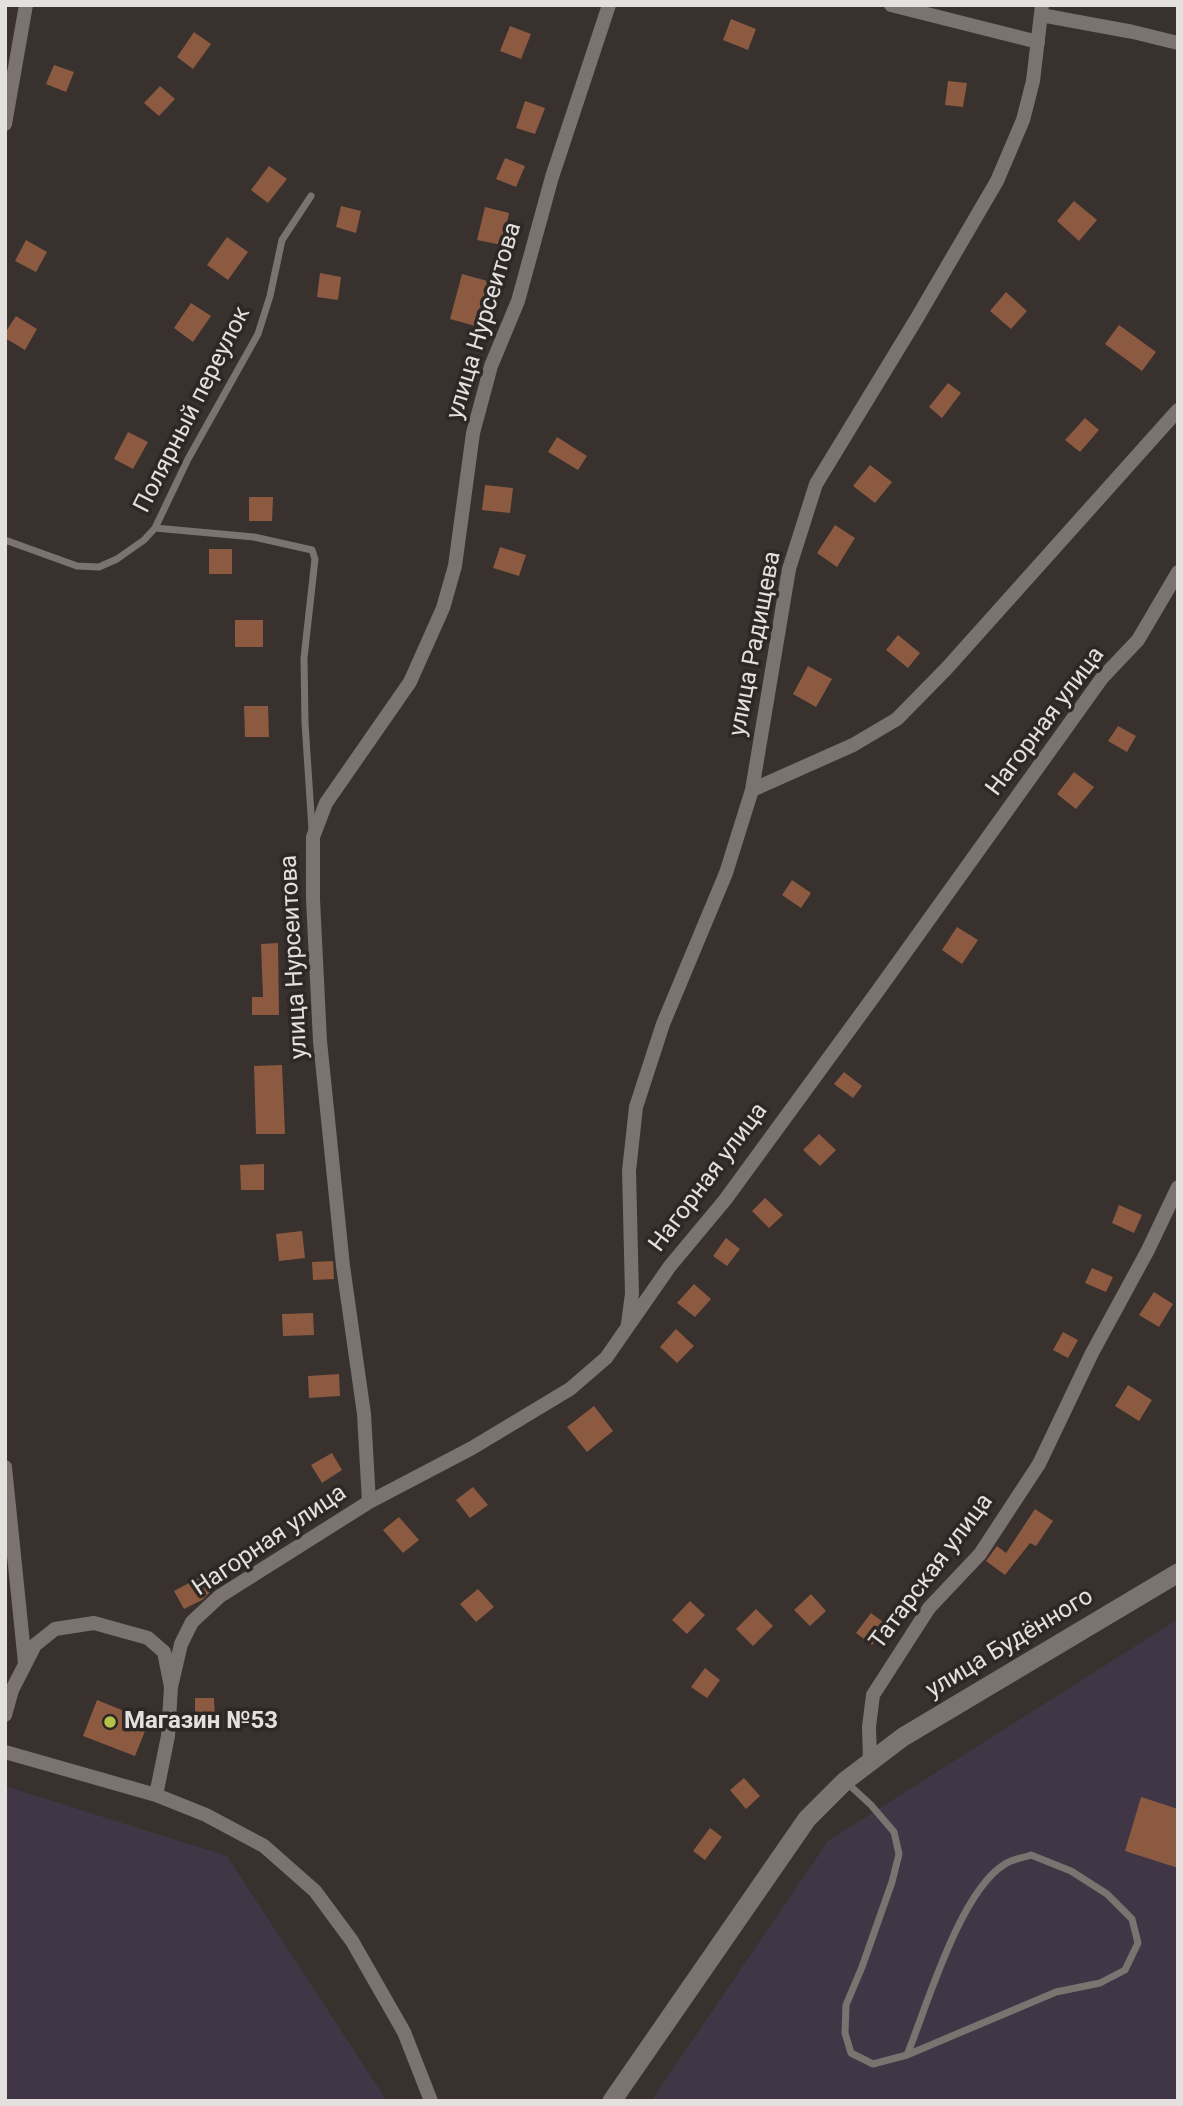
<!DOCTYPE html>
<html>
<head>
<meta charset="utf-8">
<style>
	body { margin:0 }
	#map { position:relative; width:1183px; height:2106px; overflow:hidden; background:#38312e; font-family:Roboto,sans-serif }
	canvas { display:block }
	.frame { position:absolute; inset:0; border:7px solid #e4e0de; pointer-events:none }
</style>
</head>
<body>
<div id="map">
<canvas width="1183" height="2106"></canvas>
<div class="frame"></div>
</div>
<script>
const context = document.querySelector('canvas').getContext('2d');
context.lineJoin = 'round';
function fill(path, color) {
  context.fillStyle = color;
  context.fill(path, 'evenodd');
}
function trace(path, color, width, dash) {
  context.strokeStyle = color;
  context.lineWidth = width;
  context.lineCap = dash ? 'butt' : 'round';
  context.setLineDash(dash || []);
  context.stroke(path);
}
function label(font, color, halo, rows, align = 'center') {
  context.font = font + ' Roboto,sans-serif';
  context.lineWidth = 7;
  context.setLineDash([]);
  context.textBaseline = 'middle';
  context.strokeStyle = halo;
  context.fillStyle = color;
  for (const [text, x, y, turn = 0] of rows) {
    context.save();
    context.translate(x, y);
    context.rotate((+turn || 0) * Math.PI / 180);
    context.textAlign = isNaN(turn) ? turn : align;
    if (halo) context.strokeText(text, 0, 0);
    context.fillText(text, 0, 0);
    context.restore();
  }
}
fill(new Path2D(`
	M1178,1619V2101H651L828,1841Z
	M5,1786L227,1856L387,2101H5Z`), '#403646');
fill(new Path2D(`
	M731,19L756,29L748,50L723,40Z
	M510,26L531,34L521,59L500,51Z
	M194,32L211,44L193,69L177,57Z
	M54,65L74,72L66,92L46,84Z
	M948,81L967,83L963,107L945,105Z
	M160,86L175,99L159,116L144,103Z
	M525,101L545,108L535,134L516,128Z
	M505,158L525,166L516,187L496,179Z
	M269,166L287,179L268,203L251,190Z
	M1074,201L1097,220L1079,241L1057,221Z
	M341,206L361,211L356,233L336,227Z
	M485,207L509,213L502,245L477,240Z
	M227,237L248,252L228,280L207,265Z
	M26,240L47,252L36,272L15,261Z
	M320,273L341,277L338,300L317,297Z
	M462,274L491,282L479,327L450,319Z
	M1006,292L1027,311L1011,329L990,311Z
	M191,303L211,316L193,342L174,328Z
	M16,316L37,329L25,350L5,338V333Z
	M1119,325L1156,352L1142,371L1105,344Z
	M948,383L961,393L942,418L929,407Z
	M1085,418L1099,430L1080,452L1065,440Z
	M128,432L148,442L133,469L114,459Z
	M557,437L587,456L578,470L548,452Z
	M870,465L892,482L875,503L853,486Z
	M485,485L513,488L510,513L482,510Z
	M249,497H273L272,521H249Z
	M835,525L855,538L837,567L817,553Z
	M500,547L526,555L519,576L493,568Z
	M209,549H232V574H209Z
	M235,620H263V647H235Z
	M898,635L920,653L908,668L886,650Z
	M808,666L832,679L816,707L793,694Z
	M244,706H268L269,737H245Z
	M1118,726L1136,736L1127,752L1108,741Z
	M1074,772L1094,787L1076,809L1057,794Z
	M792,880L811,893L801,908L782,895Z
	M957,927L978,940L962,964L942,950Z
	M278,943L279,1015H252V997H263L261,944Z
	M282,1065L285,1134H256L254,1066Z
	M844,1072L862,1086L853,1098L834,1084Z
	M819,1134L836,1150L820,1166L803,1150Z
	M264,1164V1190H241L240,1165Z
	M765,1198L783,1215L769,1228L752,1211Z
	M1119,1205L1142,1215L1134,1233L1112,1223Z
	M302,1231L305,1258L279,1261L276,1234Z
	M726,1238L740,1249L727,1266L713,1256Z
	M333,1261L334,1279L313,1280L312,1262Z
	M1092,1268L1113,1277L1106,1292L1085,1283Z
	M694,1284L711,1299L695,1317L677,1303Z
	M1154,1292L1173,1304L1159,1327L1139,1315Z
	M313,1313L314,1335L283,1336L282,1314Z
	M676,1329L694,1346L677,1363L660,1347Z
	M1063,1332L1078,1340L1068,1358L1053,1350Z
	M339,1374L340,1396L309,1398L308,1376Z
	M1128,1385L1152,1400L1139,1421L1115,1406Z
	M594,1406L613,1431L587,1452L567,1427Z
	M332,1453L342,1470L322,1483L311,1465Z
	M473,1487L488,1505L470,1518L456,1500Z
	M1035,1509L1053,1521L1036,1546L1030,1543L1005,1575L986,1561L997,1546L1006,1553Z
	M399,1517L419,1540L403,1553L383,1530Z
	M204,1575L212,1590L202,1600L184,1609L174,1591Z
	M478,1589L494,1607L476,1622L460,1604Z
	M811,1594L826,1611L810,1626L794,1610Z
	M690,1601L705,1615L687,1634L672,1620Z
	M756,1609L773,1626L753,1646L736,1629Z
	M871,1613L887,1625L872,1645L856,1633Z
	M705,1668L720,1680L707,1698L691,1687Z
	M195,1698H214L215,1720H195Z
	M97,1700L149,1721L135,1756L83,1736Z
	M744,1778L760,1796L746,1809L730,1790Z
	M1141,1797L1178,1809V1868L1125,1851Z
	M710,1828L722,1837L705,1860L693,1851Z`), '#8c5a40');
trace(new Path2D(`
	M155,528L254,537L312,550L315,559L304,658L305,723L312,830
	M5,540L77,566L99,567L117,559L144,540L155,528L188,459L258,334L270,296L282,240L311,196
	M845,1781L871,1805L894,1832L899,1854L892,1882L862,1967L846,2005L845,2033L851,2053L873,2064L907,2055L1056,1992L1100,1983L1125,1970L1138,1943L1132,1919L1107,1894L1071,1871L1031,1855C1023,1858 1013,1859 1005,1864C960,1891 927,2006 907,2055`), '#7a7370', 7);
trace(new Path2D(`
	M891,5L1038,42
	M1041,15L1133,32L1178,43
	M5,124L26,5
	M752,790L853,745L897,719L947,668L1178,410
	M628,1323L632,1294L629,1171L636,1107L663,1024L726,873L752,790L789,569L816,484L917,318L997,181L1023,120L1033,81L1042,5
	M5,1467L25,1663
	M369,1502L364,1414L343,1266L320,1041L313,899V837L326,803L410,682L443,608L455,566L473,433L491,366L518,301L552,177L609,5
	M171,1687L181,1644L192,1622L220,1596L369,1502L472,1448L570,1389L606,1358L670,1266L725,1200L877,992L1102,678L1138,640L1178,572
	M5,1715L12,1690L35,1645L55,1629L94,1623L148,1638L164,1652L171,1687L168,1736L156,1795
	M5,1752L156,1795L206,1815L264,1846L315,1891L352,1941L404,2032L431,2101
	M870,1762L869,1727L873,1695L929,1608L980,1554L1039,1464L1092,1353L1148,1250L1178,1187`), '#7a7370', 14);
trace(new Path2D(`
	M612,2101L807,1819L845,1781L903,1737L1178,1573`), '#7a7370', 19);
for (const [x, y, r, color] of [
	[110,1722,7,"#b5c249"]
]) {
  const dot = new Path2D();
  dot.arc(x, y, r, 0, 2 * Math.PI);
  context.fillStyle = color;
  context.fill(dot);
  trace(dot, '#2d2825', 2.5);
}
label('24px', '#e4e0de', '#2d2825', [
	["улица Нурсеитова",485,321,-73],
	["Полярный переулок",193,410,-63],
	["улица Радищева",756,644,-79],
	["Нагорная улица",1046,722,-53],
	["улица Нурсеитова",295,957,-93],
	["Нагорная улица",709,1178,-53],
	["Нагорная улица",270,1541,-34],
	["Татарская улица",932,1572,-53],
	["улица Будённого",1010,1644,-31]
]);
label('bold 24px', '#e4e0de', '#2d2825', [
	["Магазин №53",124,1722]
], 'left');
</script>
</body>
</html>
